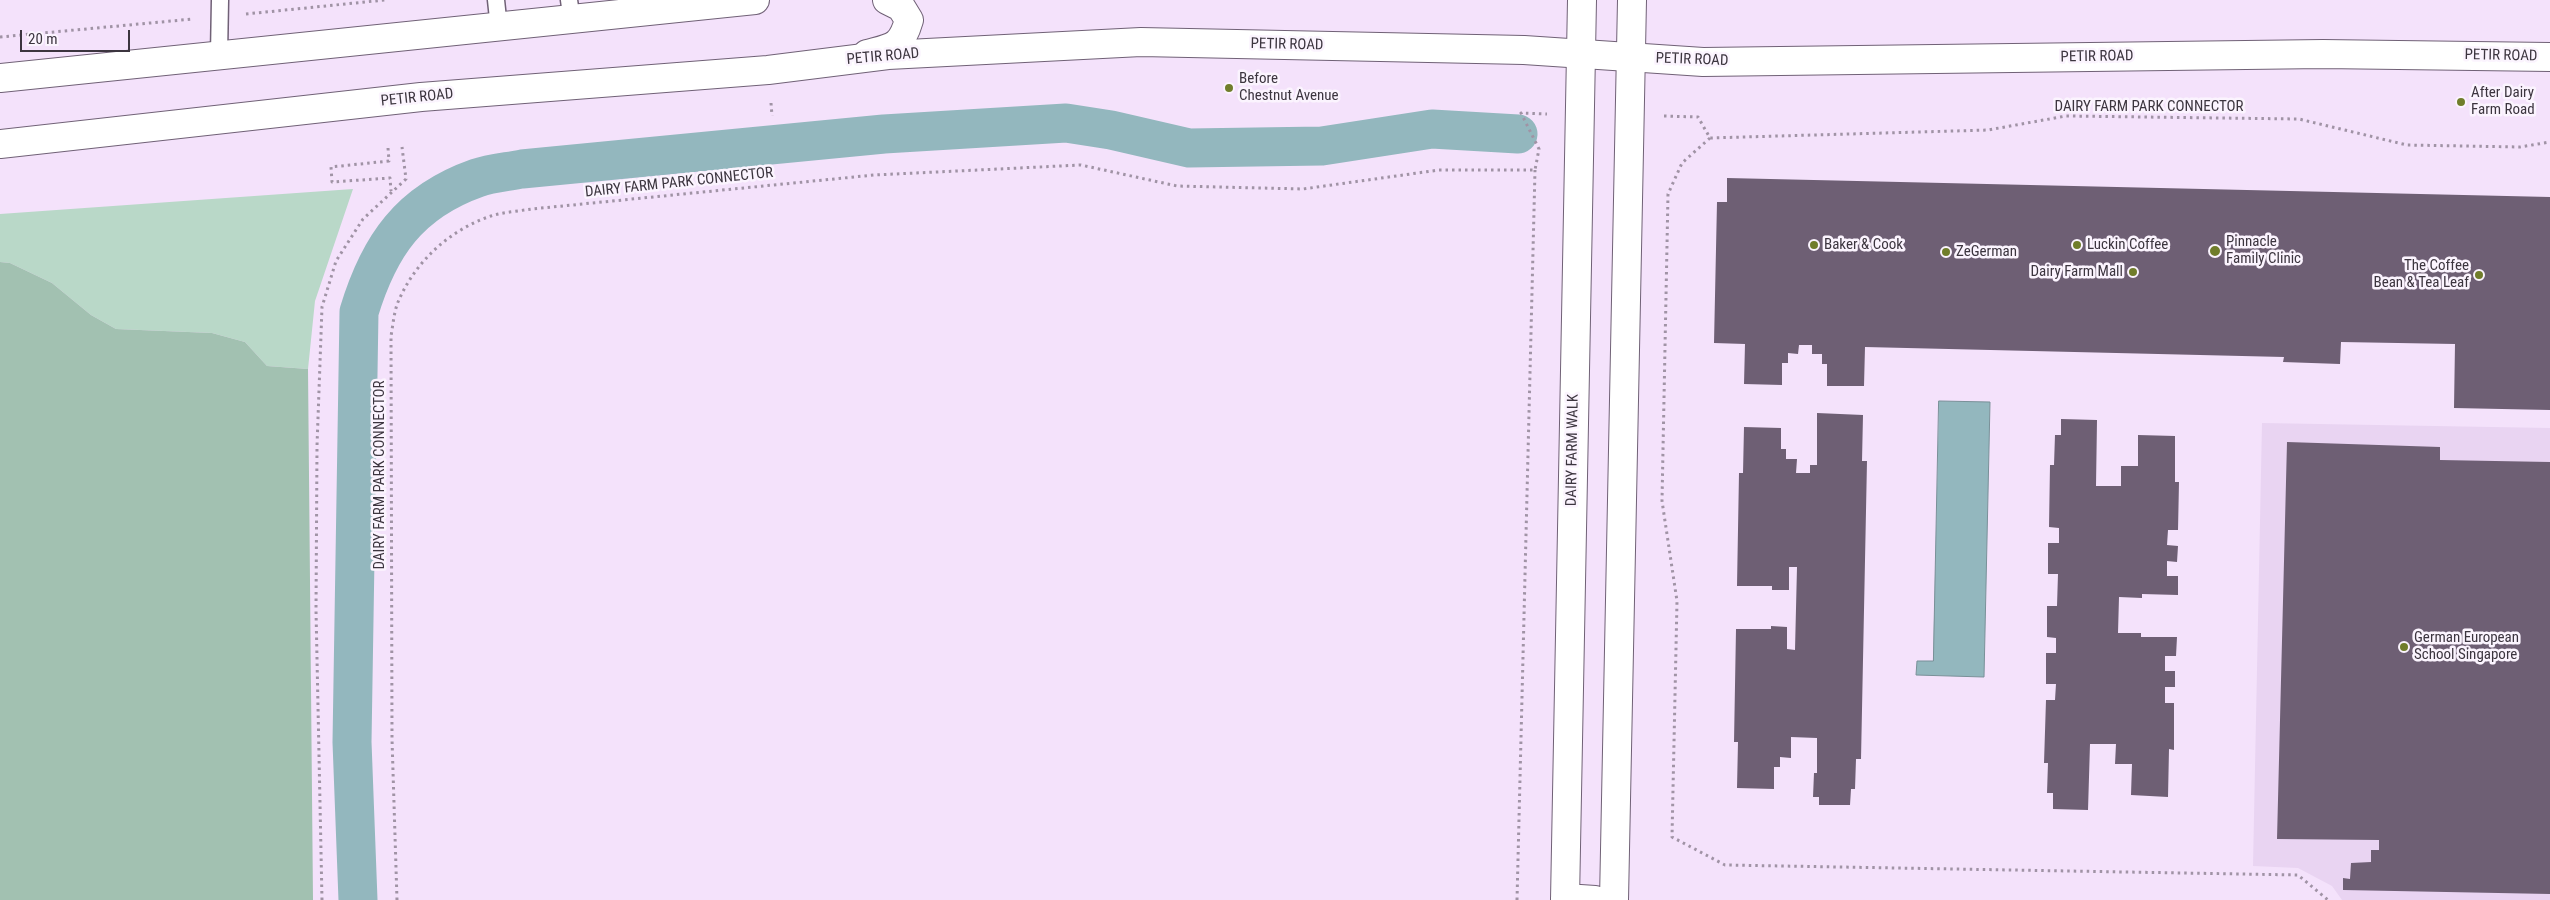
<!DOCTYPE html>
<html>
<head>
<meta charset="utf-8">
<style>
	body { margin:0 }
	#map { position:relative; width:2550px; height:900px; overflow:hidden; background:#f4e2fb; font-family:"Roboto Condensed",sans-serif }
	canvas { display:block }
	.scale { position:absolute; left:20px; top:30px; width:110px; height:22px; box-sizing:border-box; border:2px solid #3c353f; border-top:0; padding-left:6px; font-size:15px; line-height:18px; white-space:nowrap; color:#3c353f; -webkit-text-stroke:4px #fbf4fe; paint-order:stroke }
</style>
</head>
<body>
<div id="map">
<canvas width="2550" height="900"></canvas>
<div class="scale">20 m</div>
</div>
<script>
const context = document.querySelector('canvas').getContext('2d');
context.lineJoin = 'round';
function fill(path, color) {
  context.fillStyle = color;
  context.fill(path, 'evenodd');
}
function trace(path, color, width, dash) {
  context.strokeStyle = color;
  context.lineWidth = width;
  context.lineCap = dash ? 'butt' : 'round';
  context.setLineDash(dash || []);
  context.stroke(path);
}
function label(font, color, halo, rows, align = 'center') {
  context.font = font + ' "Roboto Condensed",sans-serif';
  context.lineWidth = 5;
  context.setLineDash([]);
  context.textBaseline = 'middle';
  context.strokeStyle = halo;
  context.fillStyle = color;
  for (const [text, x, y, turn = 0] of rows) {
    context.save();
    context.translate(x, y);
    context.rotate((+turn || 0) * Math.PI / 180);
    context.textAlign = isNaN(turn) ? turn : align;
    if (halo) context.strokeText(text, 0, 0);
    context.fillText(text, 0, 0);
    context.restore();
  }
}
fill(new Path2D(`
	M2262,423L2550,428V900H2342L2332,886L2298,868L2253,866Z`), '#e9d4f2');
fill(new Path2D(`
	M353,189L315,301L308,369L267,366L245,342L212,333L116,329L91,315L52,283L10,263L0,262V214Z`), '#b9d8c8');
fill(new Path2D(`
	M0,262L10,263L52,283L91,315L116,329L212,333L245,342L267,366L308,369L313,900H0Z`), '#a2c1b1');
const water = new Path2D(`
	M1939,401L1990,402L1984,677L1916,675L1917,661H1933Z`);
fill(water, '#93b7be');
trace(water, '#799098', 1);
trace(new Path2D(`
	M358,900L352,742L359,312C379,246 409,202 477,178C491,173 507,172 522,169L884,134L1066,123L1111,130L1189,148L1322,146L1432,129L1518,134`), '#93b7be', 39);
fill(new Path2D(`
	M1727,178L2550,197V410L2454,408L2455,344L2341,342L2340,364L2283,362L2284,357L1865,347L1864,386H1827V364H1822V354H1812V345H1799L1798,354L1788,353V363H1782V385L1744,384L1745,344L1714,343L1717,202H1727Z
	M1817,413L1863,415L1862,461H1867L1861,759H1856L1855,789H1851L1850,805H1819V797H1813L1814,773H1817V738L1791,737V758L1780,757V767H1774V789L1737,788L1738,742H1734L1736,629H1771V626L1787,627V649L1795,650L1797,567H1789V590H1772V586H1737L1739,473H1743L1744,427L1781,428V449H1786V459H1797L1796,473H1810V465H1817Z
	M2061,419L2097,420L2096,486H2121V466H2138V435L2175,436V482H2179L2178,530H2168L2167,545L2178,546L2177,562L2167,561V576H2178V595L2142,594V598L2119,597L2118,633H2141V637H2177L2176,656H2165V671H2175V687H2165V703H2174V750L2169,749L2168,797L2131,795L2132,764H2115L2116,744H2090L2088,810L2053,809V793H2047L2048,763H2044L2046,700H2055L2056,684H2046V653H2056V638L2047,637V606H2057L2058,574H2048V543H2059V528L2049,527L2050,465H2054L2055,435H2061Z
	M2287,442L2440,447V460L2550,462V894L2343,890V878L2350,879L2351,863L2371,862V850H2379V840L2277,839Z`), '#6e5f74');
const lane = new Path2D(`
	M496,0L499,28
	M569,0L572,21
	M219,55L220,0`);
const street = new Path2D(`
	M867,54C893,47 901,48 909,20L901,7L887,0
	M1565,898L1595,900
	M1565,900L1582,0
	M1614,900L1632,0`);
const secondary = new Path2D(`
	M0,78L755,0
	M0,144L421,97L768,70L888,55L1141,42L1524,50L1703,62L2323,54L2550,57`);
trace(lane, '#706176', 19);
trace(street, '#706176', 30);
trace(secondary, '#706176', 30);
trace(new Path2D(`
	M246,14L385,0
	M0,37L193,19
	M771,103L772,116
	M1664,116L1698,117L1710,138L1988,130L2066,116L2299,119L2407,145L2520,147L2550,142
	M1710,138L1682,163L1668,194L1662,501L1677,601L1672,837L1725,865L2298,875L2328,900
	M388,148L389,161L331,167L332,182L390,178L391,191
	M322,900L316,610L317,446L322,307L336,261L363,219L406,179L402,147
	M397,900L392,739L391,336C393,325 394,312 398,302C415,262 449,230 491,216C504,212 519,211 532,209L874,175L1081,165L1177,186L1303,189L1439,170H1535L1539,149L1521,113L1547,114
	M1517,900L1535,170`), '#a093a5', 3, [2.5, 4]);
trace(lane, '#fff', 16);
trace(street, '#fff', 28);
trace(secondary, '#fff', 28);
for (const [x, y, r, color] of [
	[1229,88,5,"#707d2b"],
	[2461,102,5,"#707d2b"],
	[1814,245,5,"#707d2b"],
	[2077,245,5,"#707d2b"],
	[2215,251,6,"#707d2b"],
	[1946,252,5,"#707d2b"],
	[2133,272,5,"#707d2b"],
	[2479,275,5,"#707d2b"],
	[2404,647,5,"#707d2b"]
]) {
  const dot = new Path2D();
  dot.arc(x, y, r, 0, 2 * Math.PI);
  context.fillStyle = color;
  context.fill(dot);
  trace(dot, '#fbf4fe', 2);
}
label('15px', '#3c353f', '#fbf4fe', [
	["PETIR ROAD",1287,45,1],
	["PETIR ROAD",2501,56,1],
	["PETIR ROAD",883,57,-5],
	["PETIR ROAD",2097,57,-1],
	["PETIR ROAD",1692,60,2],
	["PETIR ROAD",417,98,-6],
	["DAIRY FARM PARK CONNECTOR",2149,107],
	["DAIRY FARM PARK CONNECTOR",679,183,-6],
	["DAIRY FARM WALK",1573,450,-89],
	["DAIRY FARM PARK CONNECTOR",380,475,-90]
]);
label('15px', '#3c353f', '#fbf4fe', [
	["Before",1239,79],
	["Chestnut Avenue",1239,96],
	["After Dairy",2471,93],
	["Farm Road",2471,110],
	["Pinnacle",2226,242],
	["Family Clinic",2226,259],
	["Baker & Cook",1824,245],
	["Luckin Coffee",2087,245],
	["ZeGerman",1956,252],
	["The Coffee",2469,266,"right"],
	["Bean & Tea Leaf",2469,283,"right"],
	["Dairy Farm Mall",2123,272,"right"],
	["German European",2414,638],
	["School Singapore",2414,655]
], 'left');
</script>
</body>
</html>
